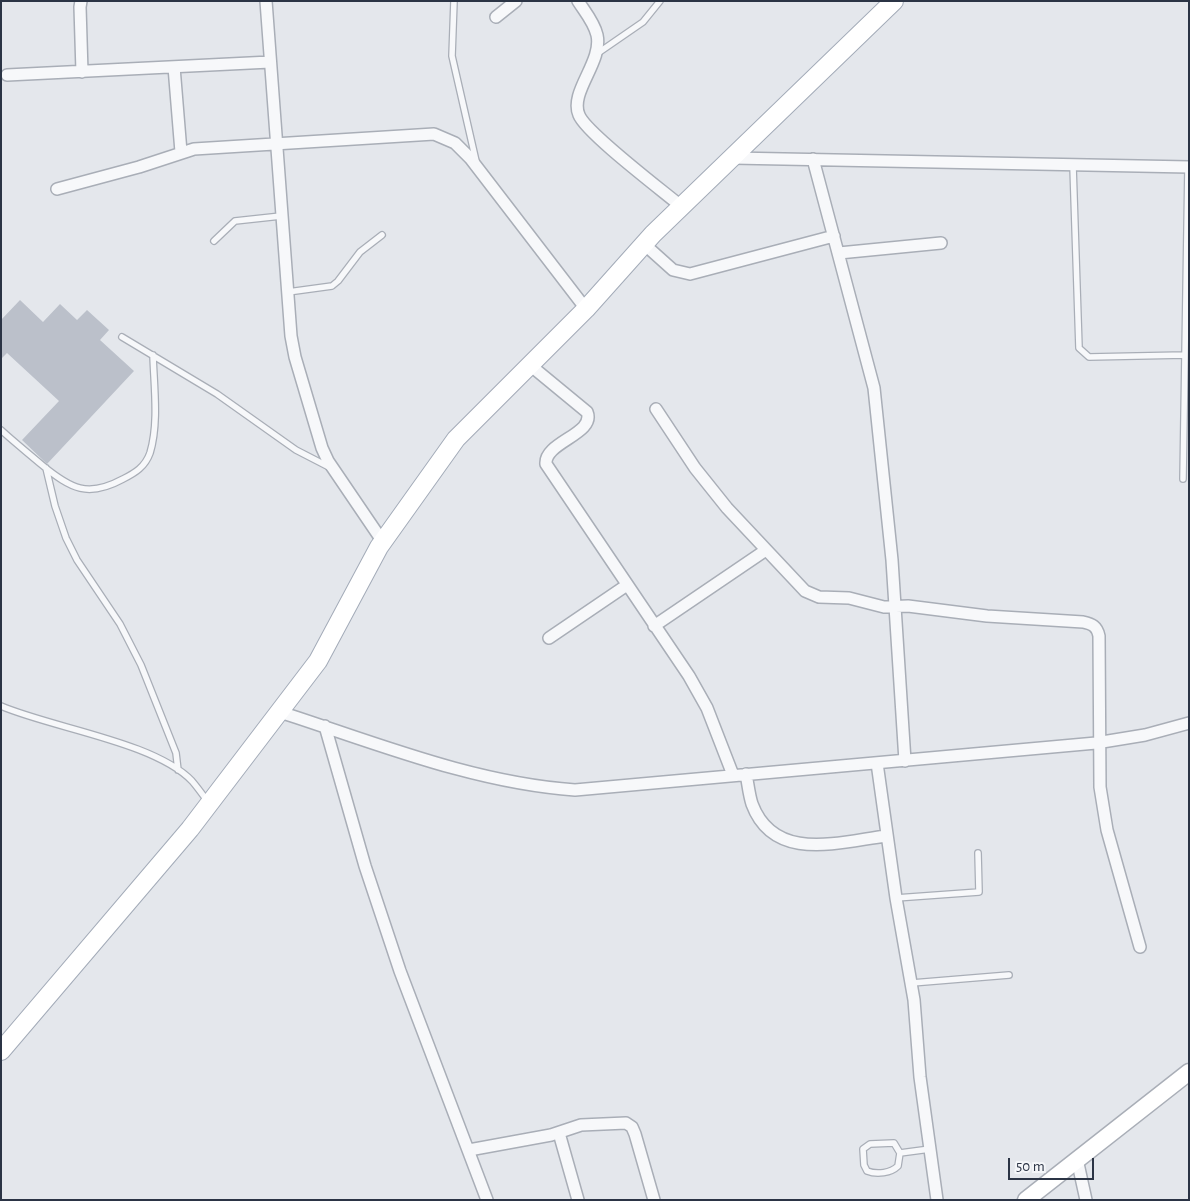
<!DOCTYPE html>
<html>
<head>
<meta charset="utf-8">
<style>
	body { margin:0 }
	#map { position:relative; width:1190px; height:1201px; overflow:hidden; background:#e4e7ec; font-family:"Alegreya Sans",sans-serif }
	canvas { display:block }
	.frame { position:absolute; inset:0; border:2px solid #2b3445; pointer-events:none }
	.scale { position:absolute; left:1008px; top:1158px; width:86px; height:22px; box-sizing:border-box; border:2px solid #2b3445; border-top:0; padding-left:6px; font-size:15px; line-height:18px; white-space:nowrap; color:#2b3445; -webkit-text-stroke:4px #f4f6f9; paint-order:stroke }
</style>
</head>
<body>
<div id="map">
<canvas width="1190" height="1201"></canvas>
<div class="frame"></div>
<div class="scale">50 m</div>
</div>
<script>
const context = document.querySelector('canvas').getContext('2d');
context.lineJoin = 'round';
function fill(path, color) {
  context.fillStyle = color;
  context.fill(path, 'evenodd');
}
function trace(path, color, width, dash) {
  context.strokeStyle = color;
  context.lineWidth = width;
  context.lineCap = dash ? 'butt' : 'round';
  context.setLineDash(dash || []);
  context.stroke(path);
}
fill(new Path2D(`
	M20,300L43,322L60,304L77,320L87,310L109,330L100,340L134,371L47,464L22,440L59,401L7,353L1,359V320Z`), '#bbc0ca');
const lane = new Path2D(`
	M454,1L452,56L476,161
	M598,53L643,22L660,1
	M1073,166L1079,348L1089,357L1185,355
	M214,241L235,221L281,216
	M288,292L332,286L338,281L360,252L382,235
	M122,337L217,394L296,450L329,467
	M1,430C14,442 28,453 42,465C71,489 88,498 123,479C135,473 145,467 150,453C159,423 154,387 153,355
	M46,468L55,506L66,538L77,560L120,624L141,665L176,753L178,770
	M1183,479L1188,167
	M1,706C52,728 155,742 192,781C198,788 203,795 208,802
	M896,898L979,892L978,853
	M912,983L1009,975
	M894,1143L900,1153L898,1166C891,1173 877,1175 867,1171L864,1165L863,1149L870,1144Z
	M900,1153L930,1149`);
const street = new Path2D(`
	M81,1L80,7L82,72
	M266,1L291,336L295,357L322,448L328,461L383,542
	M578,1C585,12 594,22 597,35C603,62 569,92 579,115C586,133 663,191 682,207
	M496,17L516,1
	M174,67L181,152
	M7,75L270,62
	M733,158L1189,167
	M813,159L874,388L892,560L905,761
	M57,189L139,167L194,149L434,134L455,143L470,158L586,309
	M644,244L673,270L690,274L834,236
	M839,253L941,243
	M530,365L587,412C596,434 544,442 546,464L689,676L707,708L733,775
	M656,409L695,468L727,508L805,591L819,597L849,598L884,607L908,606L987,616L1083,622C1092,624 1097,626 1099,636L1100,787L1107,830L1140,947
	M654,626L766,550
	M549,638L627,585
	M280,712C376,743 474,783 575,790L1096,743L1145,735L1189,723
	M325,726L365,866L400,971L487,1200
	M877,763L896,898L914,1000L920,1077L937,1200
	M746,774C748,784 749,795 752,804C774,863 839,842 886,836
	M559,1133L578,1200
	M469,1150L551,1135L581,1125L626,1123L632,1127L635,1134L654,1200
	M1077,1159L1086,1200`);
const secondary = new Path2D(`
	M1026,1200L1189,1072`);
const primary = new Path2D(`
	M1,1051L190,829L318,661L379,547L456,439L586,309L653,234L894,1`);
trace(lane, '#a9aeb7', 8);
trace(street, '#a9aeb7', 14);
trace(secondary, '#a9aeb7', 19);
trace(primary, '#a3abb8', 20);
trace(lane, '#f7f8fa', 5.5);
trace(street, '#f7f8fa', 11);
trace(secondary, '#fff', 16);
trace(primary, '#fff', 18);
</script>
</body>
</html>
